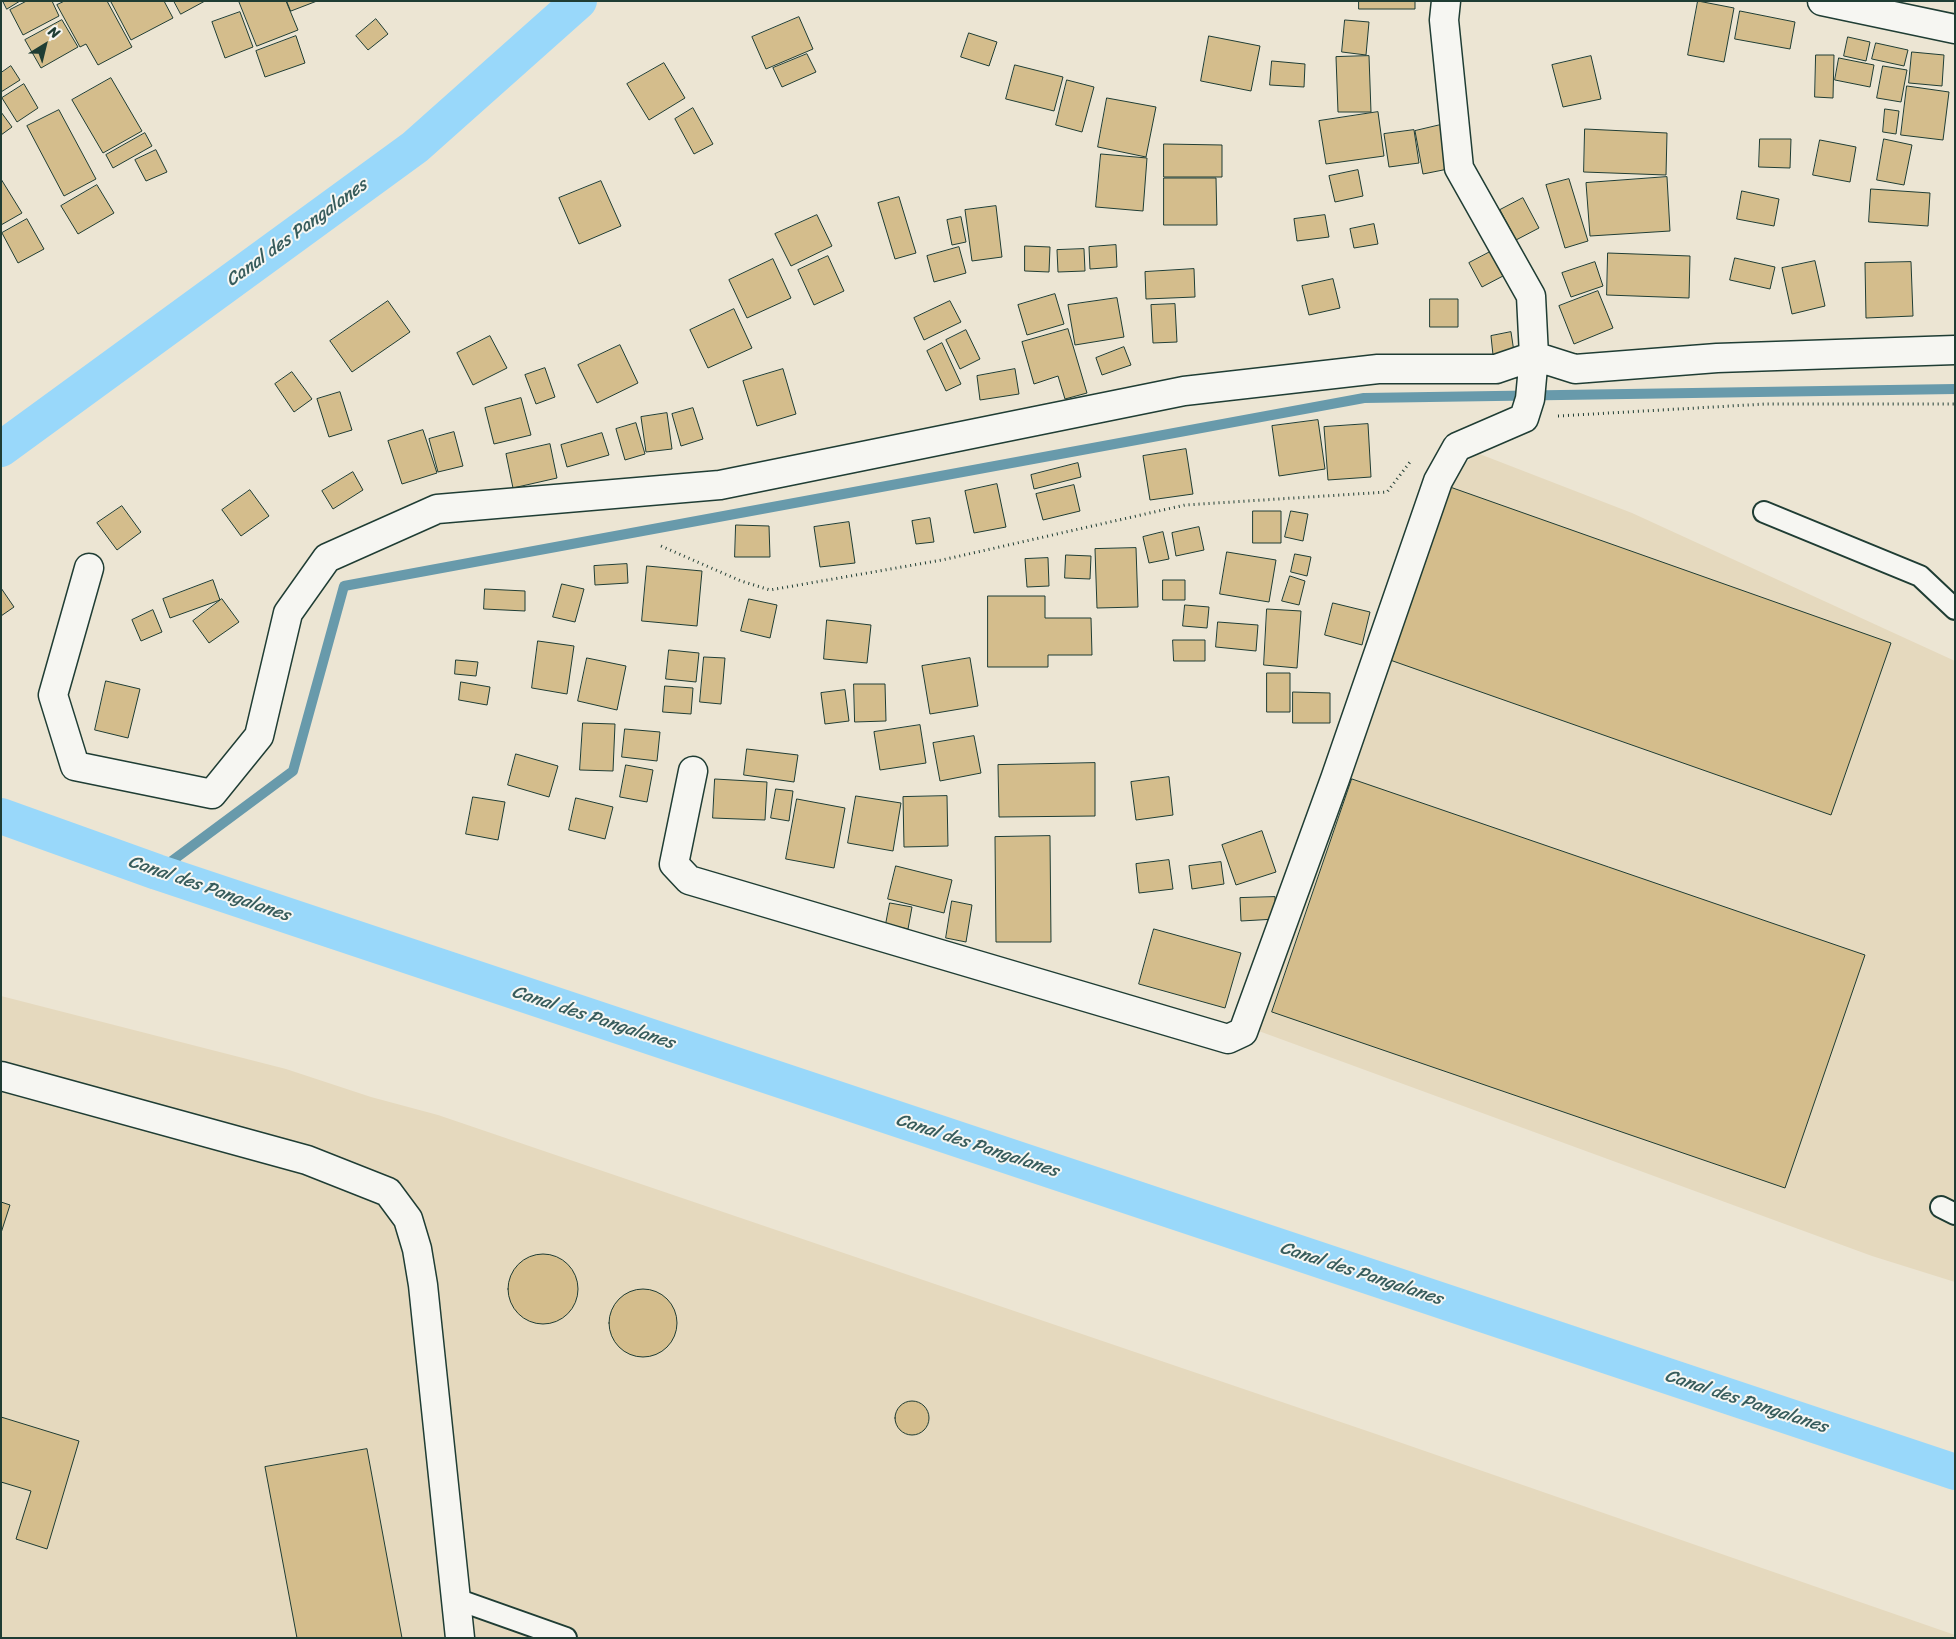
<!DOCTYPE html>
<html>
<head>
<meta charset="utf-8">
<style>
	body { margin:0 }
	#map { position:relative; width:1956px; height:1639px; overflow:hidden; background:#ece5d3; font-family:Sriracha,sans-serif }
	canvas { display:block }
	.frame { position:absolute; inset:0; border:2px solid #1f3d34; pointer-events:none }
	.north { position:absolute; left:20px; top:20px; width:50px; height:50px; -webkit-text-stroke:4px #f6f6f2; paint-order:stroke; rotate:36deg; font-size:14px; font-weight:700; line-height:20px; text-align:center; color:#1f3d34 }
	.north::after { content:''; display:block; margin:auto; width:18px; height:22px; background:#1f3d34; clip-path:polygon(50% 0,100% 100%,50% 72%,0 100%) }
</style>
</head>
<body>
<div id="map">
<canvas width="1956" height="1639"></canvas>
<div class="frame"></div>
<div class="north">N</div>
</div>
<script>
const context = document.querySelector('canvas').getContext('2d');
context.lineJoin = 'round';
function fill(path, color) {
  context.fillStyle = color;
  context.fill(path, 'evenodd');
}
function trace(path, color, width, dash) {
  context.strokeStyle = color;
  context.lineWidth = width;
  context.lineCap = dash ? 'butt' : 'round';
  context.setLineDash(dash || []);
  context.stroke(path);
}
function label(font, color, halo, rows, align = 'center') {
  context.font = font + ' Sriracha,sans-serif';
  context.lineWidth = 4;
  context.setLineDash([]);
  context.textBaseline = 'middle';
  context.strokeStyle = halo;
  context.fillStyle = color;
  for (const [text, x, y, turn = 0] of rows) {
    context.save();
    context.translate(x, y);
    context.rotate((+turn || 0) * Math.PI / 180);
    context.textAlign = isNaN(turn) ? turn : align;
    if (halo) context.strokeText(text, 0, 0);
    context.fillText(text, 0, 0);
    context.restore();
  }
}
fill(new Path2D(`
	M1477,453L1632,513L1955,661V1282L1872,1256L1256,1030L1449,477Z
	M1,996L286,1069L371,1097L438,1115L1373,1433L1955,1635V1638H1Z`), '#e5d9be');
trace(new Path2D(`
	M157,872L293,771L344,586L1364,398L1955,389`), '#689aab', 10);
trace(new Path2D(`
	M1,449L415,147L579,1
	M1,816L157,872L1955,1472`), '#99d8fa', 36);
const building = new Path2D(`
	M3,1H20L7,9Z
	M27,1H52L59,16L23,35L10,10Z
	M65,1H107L132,47L98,65L86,44L80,47L57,5Z
	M113,1H164L173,18L131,40L111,2Z
	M174,1H205L181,14Z
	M239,1H286L298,30L257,46Z
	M287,1H317L291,11Z
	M1359,1H1415V9H1359Z
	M1698,1L1734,8L1724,62L1688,55Z
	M1740,11L1795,22L1790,49L1735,39Z
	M240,12L253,47L225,58L212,22Z
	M799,17L813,49L766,69L752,37Z
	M376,19L388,34L368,50L356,36Z
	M62,20L78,47L41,68L25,40Z
	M1345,20L1369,22L1366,55L1342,52Z
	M969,33L997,42L989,66L961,57Z
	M296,36L305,63L265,77L256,51Z
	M1209,36L1260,46L1251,91L1201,81Z
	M1848,37L1870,42L1866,61L1844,56Z
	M1876,43L1908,50L1904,66L1872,59Z
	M1912,52L1944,55L1942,86L1909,83Z
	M807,54L816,72L782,87L773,68Z
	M1816,55H1834L1833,98L1815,97Z
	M1369,56L1371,112H1338L1336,57Z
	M1591,56L1601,99L1563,107L1552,65Z
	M1839,58L1874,65L1870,87L1835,80Z
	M1272,61L1305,64L1304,87L1270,85Z
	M664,63L685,98L649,120L627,84Z
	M1015,65L1063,77L1054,111L1006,99Z
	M11,66L20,80L1,92V73Z
	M1883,66L1907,70L1901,102L1877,98Z
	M111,78L142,131L103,153L72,100Z
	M1067,80L1094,87L1082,132L1056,125Z
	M24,84L38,108L17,122L2,98Z
	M1907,86L1949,92L1943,140L1901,135Z
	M1107,98L1156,107L1146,157L1098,147Z
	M693,108L713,144L694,154L675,119Z
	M1885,109L1899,111L1896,134L1883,132Z
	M59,110L96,179L64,196L27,126Z
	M1,112L12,127L1,135Z
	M1378,112L1384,156L1326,164L1319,121Z
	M1449,123L1458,167L1423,174L1415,131Z
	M1585,129L1667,133L1666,175L1584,172Z
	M1414,130L1419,163L1389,167L1384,134Z
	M145,133L152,146L113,168L106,155Z
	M1760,139H1791L1790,168L1759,167Z
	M1884,139L1912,145L1904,185L1877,180Z
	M1820,140L1856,147L1850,182L1813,175Z
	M1164,144L1222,145V177H1164Z
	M156,150L167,172L146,181L135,160Z
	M1101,154L1147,158L1143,211L1096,207Z
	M1358,170L1363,196L1335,202L1329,176Z
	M1667,177L1670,231L1590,236L1586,183Z
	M1164,178H1216L1217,225H1164Z
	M1,179L22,213L1,225Z
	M1569,179L1588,241L1565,248L1546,185Z
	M601,181L621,226L579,244L559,198Z
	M97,185L114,213L78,234L61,206Z
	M1871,189L1930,193L1928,226L1869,222Z
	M1742,191L1779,199L1774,226L1737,219Z
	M899,197L916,253L895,259L878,203Z
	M1523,198L1539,228L1516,240L1500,210Z
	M996,206L1002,257L972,261L965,210Z
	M817,215L832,246L791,266L775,234Z
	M1325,215L1329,237L1297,241L1294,219Z
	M961,217L966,242L952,245L947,220Z
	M27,219L44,249L18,263L2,233Z
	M1374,224L1378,244L1354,248L1350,229Z
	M1116,245L1117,267L1090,269L1089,247Z
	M1025,246L1050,247L1049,272L1025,271Z
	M959,247L966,273L934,282L927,256Z
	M1084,249L1085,271L1058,272L1057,250Z
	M1490,252L1503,276L1482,287L1469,263Z
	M1608,253L1690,256L1689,298L1607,295Z
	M828,256L844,291L814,305L798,270Z
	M1735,258L1775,267L1770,289L1730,280Z
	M773,259L791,298L747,318L729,280Z
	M1815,261L1825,306L1792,314L1782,268Z
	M1595,262L1603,286L1571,297L1562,273Z
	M1911,262L1913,316L1866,318L1865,263Z
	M1194,269L1195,297L1146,299L1145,272Z
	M1333,279L1340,308L1309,315L1302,286Z
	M1598,291L1613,328L1574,344L1559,306Z
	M1055,294L1064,324L1027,335L1018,305Z
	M1117,298L1124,337L1075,345L1068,305Z
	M1430,299H1458V327H1430Z
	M388,301L410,332L352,372L330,341Z
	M950,301L961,322L924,340L914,318Z
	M1175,304L1177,342L1153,343L1151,305Z
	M734,309L752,348L708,368L690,330Z
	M1068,329L1087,393L1065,399L1058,376L1034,384L1022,342Z
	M966,330L980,359L960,369L946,340Z
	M1511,332L1514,352L1493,355L1491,336Z
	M490,336L507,368L473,385L457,353Z
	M942,343L961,384L946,391L927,351Z
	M620,345L638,383L597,403L578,365Z
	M1124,347L1131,365L1102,375L1096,358Z
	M545,368L555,397L536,404L525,375Z
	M783,369L796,414L757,426L743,381Z
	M1015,369L1019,394L980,400L977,376Z
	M292,372L312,399L294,412L275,384Z
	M340,392L352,430L329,437L317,399Z
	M521,398L531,435L494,444L485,408Z
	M693,408L703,439L681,446L672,414Z
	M667,413L672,449L646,452L641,417Z
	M1318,420L1325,469L1279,476L1272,426Z
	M636,423L645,454L625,460L616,429Z
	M1368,424L1371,477L1328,480L1324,427Z
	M423,430L437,473L402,484L388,441Z
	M454,432L463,466L438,472L429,439Z
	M602,433L609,455L567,467L561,445Z
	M550,444L557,478L513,488L506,454Z
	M1186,449L1193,494L1150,500L1143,456Z
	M1078,463L1081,477L1034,489L1031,475Z
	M353,472L363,490L333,509L322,491Z
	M997,484L1006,527L974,533L965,491Z
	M1074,485L1080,511L1043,520L1036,494Z
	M1450,487L1891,643L1831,815L1390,660Z
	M250,490L269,516L241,536L222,510Z
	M122,506L141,532L117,550L97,523Z
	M1253,511H1281V543H1253Z
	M1291,511L1308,514L1303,541L1285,537Z
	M930,518L934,542L916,544L912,521Z
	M849,522L855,563L820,567L814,527Z
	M736,525L769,526L770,557H735Z
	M1199,527L1204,550L1176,556L1172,533Z
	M1163,532L1169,559L1149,563L1143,537Z
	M1136,548L1138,607L1097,608L1095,549Z
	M1227,552L1276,560L1269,602L1220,594Z
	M1295,554L1311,557L1307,576L1291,572Z
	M1066,555L1091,556L1090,579L1065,578Z
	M1048,558L1049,586L1027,587L1025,559Z
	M627,564L628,583L595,585L594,566Z
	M647,566L702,571L697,626L642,621Z
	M1290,576L1305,581L1299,605L1282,601Z
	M213,580L220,600L170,618L163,599Z
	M1163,580H1185V600H1163Z
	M562,584L584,589L575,622L553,617Z
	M1,588L14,607L1,616Z
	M485,589L525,591V611L484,609Z
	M988,596H1045V618H1091L1092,655H1048V667H988Z
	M222,599L239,622L209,643L193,621Z
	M749,599L777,605L770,638L741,631Z
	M1333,603L1370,612L1362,645L1325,635Z
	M1185,605L1209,607L1207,628L1183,626Z
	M1267,609L1301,611L1297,668L1264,665Z
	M153,610L162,632L141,641L132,620Z
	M827,620L871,625L867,663L824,659Z
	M1218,622L1258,625L1256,651L1216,647Z
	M1173,640H1205V661H1174Z
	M538,641L574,646L567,694L532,688Z
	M669,650L699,653L696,682L666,679Z
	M704,657L725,658L721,704L700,702Z
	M587,658L626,666L617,710L578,701Z
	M970,658L978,706L930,714L922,666Z
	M456,660L478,662L476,676L455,674Z
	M1267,673H1290V712H1267Z
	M106,681L140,689L128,738L95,730Z
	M461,682L490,687L487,705L459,700Z
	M854,684H885L886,721L855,722Z
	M665,686L693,688L691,714L663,712Z
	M845,690L849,721L825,724L821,693Z
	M1293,692L1330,693V723H1293Z
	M583,723L615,724L613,771L580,770Z
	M920,725L926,763L880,770L874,732Z
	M625,729L660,732L657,761L622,757Z
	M974,736L981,773L940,781L933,743Z
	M747,749L798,755L794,782L744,775Z
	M516,754L558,766L549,797L508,785Z
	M1095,763V816L999,817L998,765Z
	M626,765L653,770L647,802L620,797Z
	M1169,777L1173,815L1136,820L1131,782Z
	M715,779L767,782L765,820L713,818Z
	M1352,779L1865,955L1785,1188L1272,1012Z
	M776,789L793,791L789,821L771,818Z
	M856,796L901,803L893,851L848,843Z
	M947,796L948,846L904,847L903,797Z
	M473,797L505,802L498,840L466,834Z
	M576,798L613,807L605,839L569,830Z
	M797,799L845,808L834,868L786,859Z
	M1262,831L1276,872L1236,885L1222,845Z
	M1050,836L1051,942H996L995,837Z
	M1169,860L1173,889L1139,893L1136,864Z
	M1221,862L1224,884L1192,889L1189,866Z
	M896,866L952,880L944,913L888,899Z
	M1275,897L1276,919L1241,921L1240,898Z
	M952,901L972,905L966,942L946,938Z
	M890,903L912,907L908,929L886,924Z
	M1154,929L1241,953L1225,1008L1139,984Z
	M1,1202L10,1205L1,1233Z
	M508 1289a35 35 0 1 1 70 0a35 35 0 1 1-70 0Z
	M609 1323a34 34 0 1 1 68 0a34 34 0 1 1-68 0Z
	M895 1418a17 17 0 1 1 34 0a17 17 0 1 1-34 0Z
	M1,1417L79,1441L47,1549L16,1539L31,1491L1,1482Z
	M367,1449L402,1638H297L265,1467Z`);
fill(building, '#d4bd8c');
trace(building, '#1f3d34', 1);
const service = new Path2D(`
	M1764,512L1920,576L1955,609
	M1941,1207L1955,1214
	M456,1599L566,1638`);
const minor = new Path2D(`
	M1822,1L1955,29
	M89,568L53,695L75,766L212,794L259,736L288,613L327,558L437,509L720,485L1184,391L1378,369H1496L1534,356L1575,369L1717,358L1955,350
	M693,771L674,864L689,880L1228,1039L1243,1032L1335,779L1438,481L1457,447L1524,418L1530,399L1534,356L1531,296L1459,168L1444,20L1446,1
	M1,1076L307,1160L388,1192L408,1219L417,1249L423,1285L460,1638`);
trace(service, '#1f3d34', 24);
trace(minor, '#1f3d34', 31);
trace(new Path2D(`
	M1558,416L1765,404H1955
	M661,546L741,581L770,590L942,560L1185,505L1387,492L1410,462`), '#1f3d34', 3, [1, 4]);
trace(service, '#f6f6f2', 20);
trace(minor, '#f6f6f2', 28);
label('italic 18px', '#375c5c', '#f6f6f2', [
	["Canal des Pangalanes",297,233,-36],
	["Canal des Pangalanes",209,889,19],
	["Canal des Pangalanes",593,1018,18],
	["Canal des Pangalanes",977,1146,18],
	["Canal des Pangalanes",1361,1274,18],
	["Canal des Pangalanes",1746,1402,18]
]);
</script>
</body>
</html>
